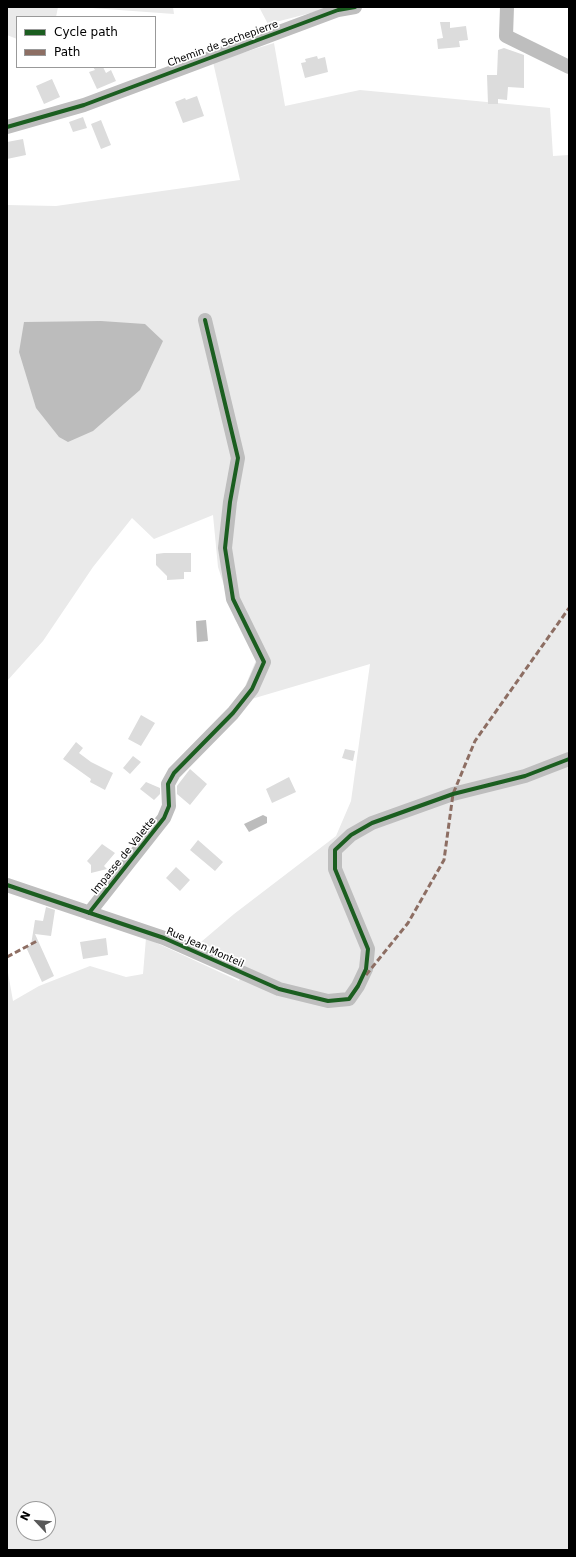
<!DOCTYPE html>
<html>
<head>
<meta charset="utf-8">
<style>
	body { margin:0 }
	#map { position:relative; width:576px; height:1557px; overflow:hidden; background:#fff; font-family:"DejaVu Sans",sans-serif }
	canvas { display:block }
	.frame { position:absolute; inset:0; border:8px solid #000; pointer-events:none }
	.legend { position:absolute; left:16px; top:16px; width:140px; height:52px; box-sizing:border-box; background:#fff; border:1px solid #999; margin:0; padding:5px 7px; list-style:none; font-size:12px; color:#000 }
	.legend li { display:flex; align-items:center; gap:8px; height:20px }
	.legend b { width:20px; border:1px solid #999 }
	.north { position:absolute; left:16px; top:1501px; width:40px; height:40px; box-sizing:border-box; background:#fff; border:1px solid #999; border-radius:50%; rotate:296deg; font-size:11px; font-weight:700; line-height:16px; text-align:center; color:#000 }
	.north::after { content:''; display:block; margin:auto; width:14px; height:18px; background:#595959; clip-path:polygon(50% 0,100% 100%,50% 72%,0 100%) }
</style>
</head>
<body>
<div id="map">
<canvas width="576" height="1557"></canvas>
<div class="frame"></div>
<ul class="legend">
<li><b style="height:5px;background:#1b5e20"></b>Cycle path</li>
<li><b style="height:5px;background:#8d6e63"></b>Path</li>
</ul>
<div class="north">N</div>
</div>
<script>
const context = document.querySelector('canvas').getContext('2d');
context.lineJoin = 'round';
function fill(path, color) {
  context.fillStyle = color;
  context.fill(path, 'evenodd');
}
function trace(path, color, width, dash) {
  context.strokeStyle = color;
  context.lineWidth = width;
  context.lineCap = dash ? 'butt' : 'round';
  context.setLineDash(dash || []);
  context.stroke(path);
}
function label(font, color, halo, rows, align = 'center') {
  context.font = font + ' "DejaVu Sans",sans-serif';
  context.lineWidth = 3.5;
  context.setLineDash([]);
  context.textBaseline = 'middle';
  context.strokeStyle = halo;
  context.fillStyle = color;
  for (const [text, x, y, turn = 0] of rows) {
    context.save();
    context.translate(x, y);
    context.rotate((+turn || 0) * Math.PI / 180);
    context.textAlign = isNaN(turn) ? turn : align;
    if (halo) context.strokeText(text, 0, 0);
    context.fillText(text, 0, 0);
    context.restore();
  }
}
fill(new Path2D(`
	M7,7H58L56,17H17V39L7,35Z
	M78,7H173L174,14Z
	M259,7H334L268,24Z
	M274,43L285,106L360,90L550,108L553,156L569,155V1550H7V967L13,1001L39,986L90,966L126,977L143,974L146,938L239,981L245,966L201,942L234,914L336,836L351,801L370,664L238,703L257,658L235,619L218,567L213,515L154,539L132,518L93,567L43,641L7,681V205L56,206L240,180L213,62ZM24,1509H48V1533H24Z`), '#eaeaea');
fill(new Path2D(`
	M101,321L145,324L163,341L140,390L93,431L68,442L59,437L36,408L19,352L24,322Z
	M206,620L208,641L197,642L196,621Z
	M263,815L267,817V823L249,832L244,824Z`), '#bcbcbc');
fill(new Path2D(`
	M440,22H450V28L466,26L468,40L459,41L460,47L438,49L437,39L443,38Z
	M504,48L524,55V88L508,87L507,100L498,99V104H488L487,75H497L498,50Z
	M317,56L318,59L325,57L328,72L305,78L301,63L306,62L305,59Z
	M93,67H103L106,73L111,70L116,81L97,89L89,72L95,70Z
	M52,79L60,97L44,104L36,86Z
	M197,96L204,116L183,123L175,102L185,98L186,100Z
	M83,117L87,128L73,132L69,122Z
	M101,120L111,145L101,149L91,124Z
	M23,139L26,155L7,159V142Z
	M164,553H191V572H184V579L167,580V576L156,565V554Z
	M141,715L155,723L141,746L128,739Z
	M76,742L83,748L79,753L91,762L113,773L105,790L90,782L91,779L63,759Z
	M345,749L355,751L353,761L342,758Z
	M133,756L141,762L130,774L123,768Z
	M190,769L207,784L190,805L177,794V786Z
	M289,777L296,792L272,803L266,789Z
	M146,782L160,788V794L154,800L140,789Z
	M198,840L223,862L215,871L190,850Z
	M102,844L115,853L104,866L107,869L91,873V865L87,861Z
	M176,867L190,880L180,891L166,878Z
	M46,907L55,910L51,936L35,934L54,976L42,982L26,947L31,945L35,920L43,921Z
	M106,938L108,955L83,959L80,942Z`), '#dcdcdc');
trace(new Path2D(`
	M507,7L506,36L569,67
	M7,127L84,105L338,10L355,7
	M7,885L164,938L279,989L328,1001L349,999L358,986L366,969L368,949L335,869V850L351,835L372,823L453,794L525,776L569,759
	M89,913L164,818L169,806L168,784L174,773L233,713L252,689L264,662L233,599L225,548L230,502L238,458L205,320`), '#bebebe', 14);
trace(new Path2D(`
	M7,957L37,941
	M366,975L408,923L444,860L453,794L475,741L569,608`), '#8d6e63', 3, [6, 3]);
trace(new Path2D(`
	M7,127L84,105L338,10L355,7
	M7,885L164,938L279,989L328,1001L349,999L358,986L366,969L368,949L335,869V850L351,835L372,823L453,794L525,776L569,759
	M89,913L164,818L169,806L168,784L174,773L233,713L252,689L264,662L233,599L225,548L230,502L238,458L205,320`), '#1b5e20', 4);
label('10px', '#000', '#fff', [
	["Chemin de Sechepierre",223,44,-20],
	["Impasse de Valette",124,856,-51],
	["Rue Jean Monteil",205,948,24]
]);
</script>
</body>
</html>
